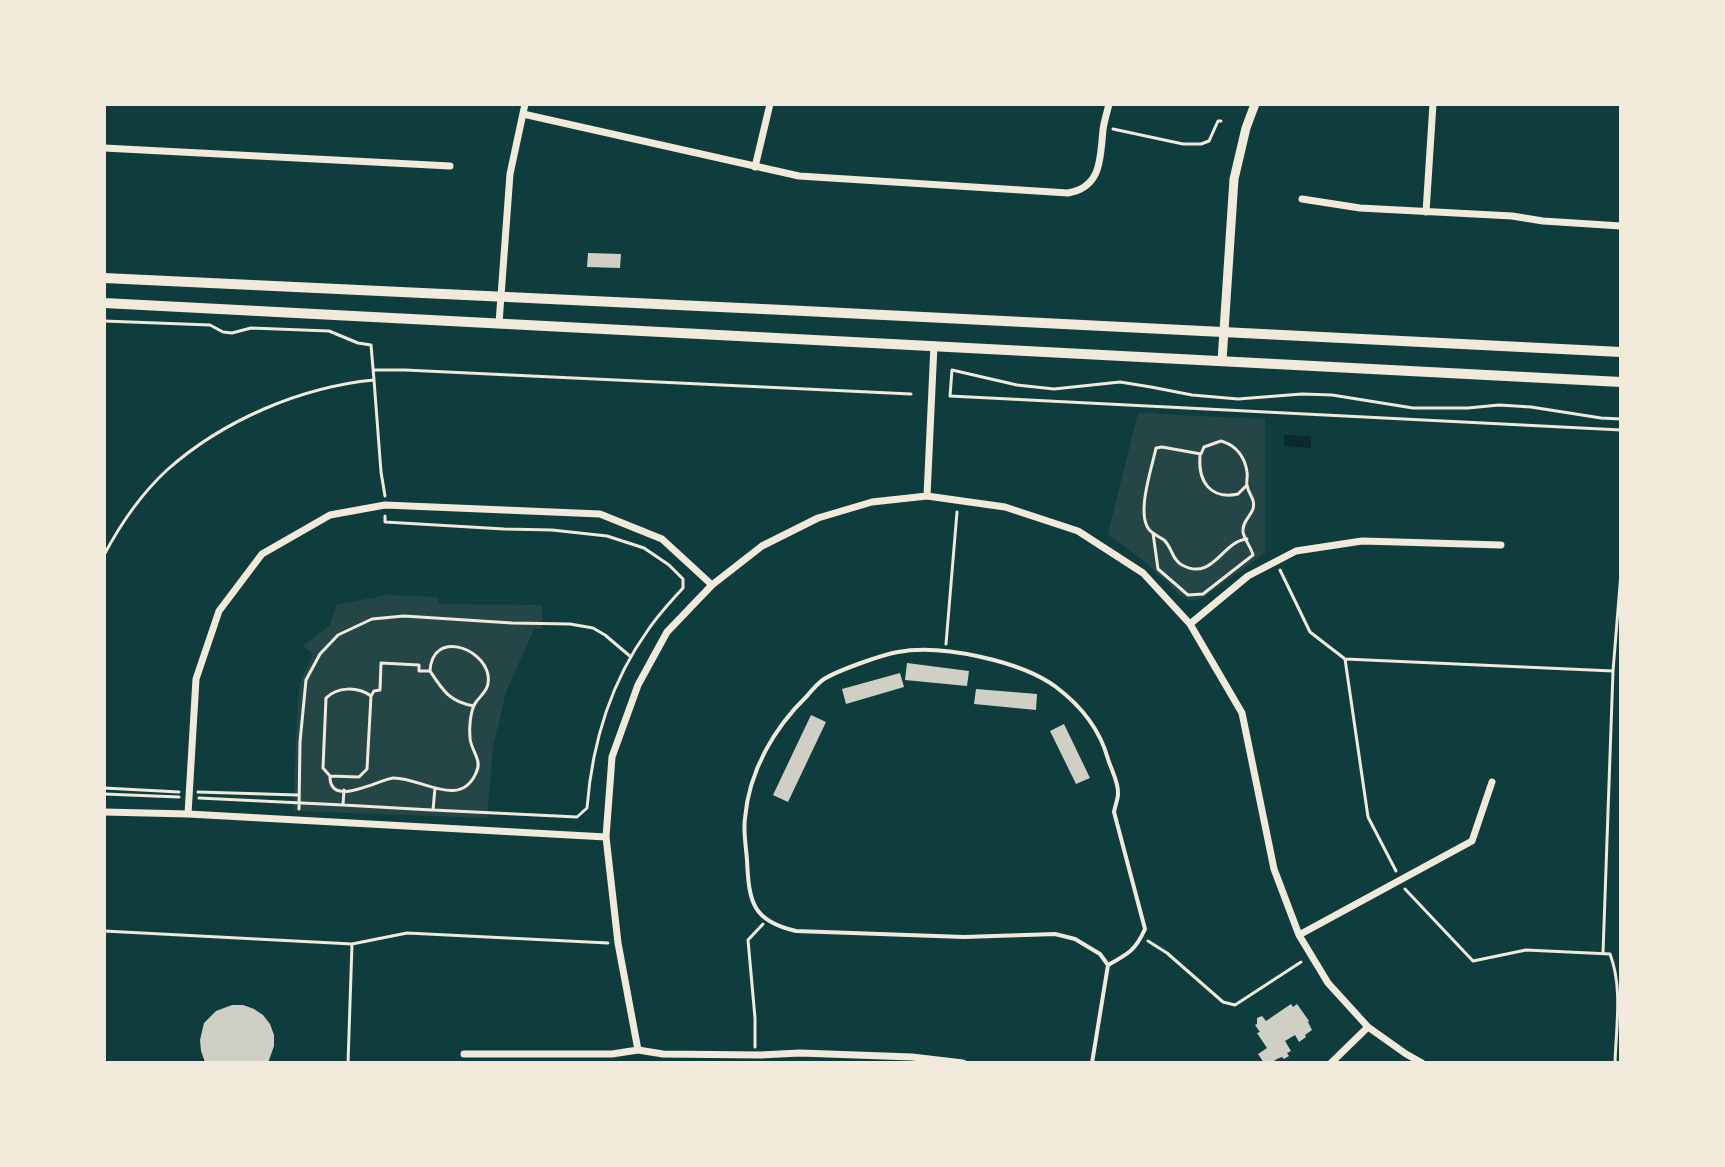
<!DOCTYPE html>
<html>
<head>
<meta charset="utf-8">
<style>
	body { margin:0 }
	#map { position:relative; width:1725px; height:1167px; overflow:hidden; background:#0f3d3e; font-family:"Varela Round",sans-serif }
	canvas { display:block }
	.frame { position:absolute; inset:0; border:106px solid #f1e9da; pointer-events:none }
</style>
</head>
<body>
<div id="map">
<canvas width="1725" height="1167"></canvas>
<div class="frame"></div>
</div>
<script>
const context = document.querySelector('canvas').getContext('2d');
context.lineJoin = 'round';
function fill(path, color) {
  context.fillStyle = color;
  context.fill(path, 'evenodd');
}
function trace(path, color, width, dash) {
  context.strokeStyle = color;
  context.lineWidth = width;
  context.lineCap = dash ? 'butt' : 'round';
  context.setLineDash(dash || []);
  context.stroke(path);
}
fill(new Path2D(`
	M1138,413L1265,419V553L1203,598L1191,601L1181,596L1145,562L1108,534Z
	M387,595L437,597L439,604L542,605V629H534L506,692L493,748L487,818L293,811L298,697L302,677L313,654L303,646L330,625L336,605Z`), '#244646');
fill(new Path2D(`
	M1284,435L1311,436V448L1284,446Z`), '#0a2a2b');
fill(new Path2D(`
	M588,253L621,254L620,268L587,267Z
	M907,663L969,671L967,686L905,680Z
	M900,673L904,687L846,704L842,689Z
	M976,689L1037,694L1036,710L974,704Z
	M811,715L826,722L788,802L773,795Z
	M1064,724L1090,778L1076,784L1050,731Z
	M1291,1004L1293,1007L1297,1004L1309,1021L1308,1022L1312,1030L1305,1035L1306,1037L1299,1042L1295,1035L1285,1041L1291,1051L1287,1053L1289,1056L1284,1059L1282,1057L1277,1059L1271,1063H1264L1258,1054L1267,1048L1257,1033L1260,1032L1255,1025L1257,1024V1018L1262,1016L1266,1021Z
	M232,1005H243L254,1009L263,1015L270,1024L274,1035V1046L268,1063L205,1062L201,1051L200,1040L204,1023L216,1011Z`), '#cfcfc3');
trace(new Path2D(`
	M1113,129L1183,144H1201L1209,141L1218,121H1221
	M104,321L210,325L223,332L232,333L251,328L329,331L358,343L371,345L374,380C300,387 222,421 167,470C141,494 120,525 104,555
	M374,370H405L911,394
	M374,380L381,472L385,496
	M1621,419L1601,418L1531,407L1499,405L1468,408H1413L1332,395L1302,394L1238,399L1192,395L1151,387L1120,382L1054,389L1017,385L952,370L950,396L1621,430
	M1221,441C1236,445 1245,457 1247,472C1248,477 1246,481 1247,485C1248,494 1256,499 1253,509C1250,517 1242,522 1243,532C1244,539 1251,547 1253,555L1203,594L1188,595L1158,569L1153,533C1133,521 1152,468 1156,448L1162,447L1201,454L1204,447Z
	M1200,456C1198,481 1210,500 1238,494L1247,485
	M385,516V522L504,529L552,530L607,536L644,548L669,565L683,579V588C671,601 658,615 648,630C610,683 592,744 587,808L577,817L433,810L435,788
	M1153,533C1157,536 1161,538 1164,540C1172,547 1172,560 1182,565C1213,582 1222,541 1247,539
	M1280,570L1310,632L1345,659L1613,671L1621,573
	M946,644L957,512
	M1345,659L1368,817L1396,871
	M430,671C443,691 450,702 474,706
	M330,776C329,809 380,779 393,778C420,777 460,810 476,773C483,760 471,751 470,738C469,729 470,710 476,702C483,693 490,689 488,675C483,647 432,630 430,671H419V665L381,663L380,690L374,691L371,696L367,769L359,777L330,776L323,768L326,698C337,687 357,686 371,696
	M104,788L179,792
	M198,792L298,795
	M104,794L179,797
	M199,798L343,805L344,790
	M343,805L432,810
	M299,809L300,742L306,680L320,654L338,635L372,619L404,616L512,623L570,624L593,628L605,635L631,657
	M1405,889L1473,961L1526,950L1610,954C1623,988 1616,1027 1615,1063
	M104,931L352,944
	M1148,941L1167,953L1223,1002L1235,1005L1301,962
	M1603,953L1613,671
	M755,1047V1018L748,940L763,924
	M348,1063L352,944L407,933L608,943`), '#f1e9da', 3);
trace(new Path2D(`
	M1092,1063L1108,965L1100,954L1075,939L1055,934L964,937L796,931C752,921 749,902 747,860C746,846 743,831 745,818C749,771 774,728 807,696C812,690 818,683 824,679C839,670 881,655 898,652C941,644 1021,661 1056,687C1080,705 1100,730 1108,759C1111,769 1119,783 1118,794C1118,799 1115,806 1114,812L1145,929C1135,951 1128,954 1108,965`), '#f1e9da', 4);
trace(new Path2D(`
	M523,114L799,176L1068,193C1102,187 1100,158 1103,130C1104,121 1107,113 1109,104
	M104,148L450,166
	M755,167L770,104
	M1302,199L1360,208L1512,216L1543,221L1621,226
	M1426,212L1433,104
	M499,323L510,174L525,104
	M927,496L934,345
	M1190,624L1248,576L1296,551L1362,541L1501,545
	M104,812L188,814L606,837
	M188,814L196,679L219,611L262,554L330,515L385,505L600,514L662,539L712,585
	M1299,935L1472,841L1492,782
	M638,1050L618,943L606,837L612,757L638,685L667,632L712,585L762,546L818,518L872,502L927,496L1005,507L1078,531L1143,573L1190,624L1242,713L1274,869L1299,935L1328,983L1368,1027L1406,1054L1422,1063
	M464,1054H612L638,1050L663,1054L760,1055L800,1053L912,1057L963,1063
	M1331,1063L1368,1027`), '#f1e9da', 7);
trace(new Path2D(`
	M1222,361L1234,179L1246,128L1255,104`), '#f1e9da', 9);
trace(new Path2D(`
	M104,278C610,300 1115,327 1621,352
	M104,303L1621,382`), '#f1e9da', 10);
</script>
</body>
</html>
